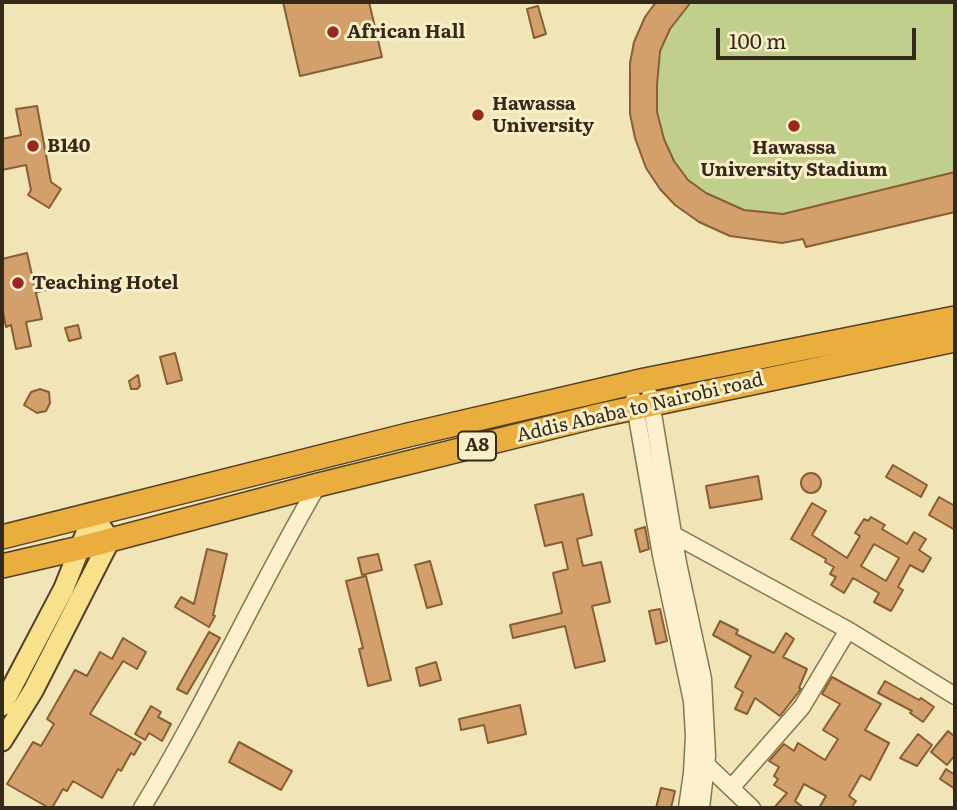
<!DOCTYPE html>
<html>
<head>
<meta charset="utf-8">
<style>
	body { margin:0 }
	#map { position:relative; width:957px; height:810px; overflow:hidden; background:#f1e5b8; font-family:Literata,serif }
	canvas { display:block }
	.frame { position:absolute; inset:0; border:4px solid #352919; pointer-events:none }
	.scale { position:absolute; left:716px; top:28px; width:200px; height:32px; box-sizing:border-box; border:4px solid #352919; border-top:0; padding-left:9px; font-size:21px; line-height:24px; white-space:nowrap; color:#352919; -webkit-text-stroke:5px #f8eec8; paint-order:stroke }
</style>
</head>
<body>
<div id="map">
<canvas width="957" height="810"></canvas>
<div class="frame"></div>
<div class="scale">100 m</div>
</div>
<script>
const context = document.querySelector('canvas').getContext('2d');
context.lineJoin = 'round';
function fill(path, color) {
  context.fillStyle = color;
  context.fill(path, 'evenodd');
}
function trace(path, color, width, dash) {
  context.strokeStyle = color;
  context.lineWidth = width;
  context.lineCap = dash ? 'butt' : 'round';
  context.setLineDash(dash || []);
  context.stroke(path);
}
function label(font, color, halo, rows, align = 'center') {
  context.font = font + ' Literata,serif';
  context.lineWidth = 6;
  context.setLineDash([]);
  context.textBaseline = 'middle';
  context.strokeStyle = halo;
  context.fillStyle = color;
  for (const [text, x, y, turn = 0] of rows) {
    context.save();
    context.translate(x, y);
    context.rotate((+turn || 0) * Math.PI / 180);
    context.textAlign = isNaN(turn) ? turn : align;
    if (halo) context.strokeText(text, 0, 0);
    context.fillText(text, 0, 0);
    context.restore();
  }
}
fill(new Path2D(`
	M656,2H955V212L806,247L803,239C708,254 633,193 629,97C627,62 635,31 656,2Z`), '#c1cf8c');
const building = new Path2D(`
	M283,2H369L382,57L300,76Z
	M656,2H691L670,29L660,51L657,85V112L664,139L674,161L688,180L706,193L744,210L783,214L955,172V212L806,247L803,239L782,243L730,236L699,222L675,205L660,189L646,168L635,138L630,114V63L634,42L645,17Z
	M538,6L546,34L534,38L527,9Z
	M37,106L51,182L61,189L49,208L28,195L31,190L26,165L2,170V139L21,135L16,109Z
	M27,253L42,319L26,322L31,346L16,349L11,325L6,327L2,307V259Z
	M51,278L53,289L37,292L43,279Z
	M78,325L81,338L69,341L65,328Z
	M175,353L182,380L167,384L160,357Z
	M138,375L140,386L137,389H131L129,381Z
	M40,389L49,392L50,403L46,411L37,413L24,405L31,392Z
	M893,465L927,485L921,497L886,477Z
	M801 483a10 10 0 1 1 20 0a10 10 0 1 1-20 0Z
	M758,476L762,499L710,508L706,486Z
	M583,494L592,535L577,539L583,566L601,562L610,602L592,606L605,661L575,668L565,626L513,638L510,625L562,613L553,573L568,569L562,542L545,546L535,505Z
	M939,497L955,506V530L929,515Z
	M812,503L826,511L812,535L847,558L860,536L855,533L864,519L868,521L871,517L885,525L882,529L907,544L914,532L926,539L919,550L931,558L923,572L910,565L898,587L903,590L891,611L874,602L879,593L853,578L844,593L831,585L836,577L830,574L834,567L825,562L826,559L791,539ZM874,544L899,558L886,581L861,566Z
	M645,527L649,549L640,552L635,530Z
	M207,549L227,554L213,615L215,616L209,627L175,607L181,597L194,604Z
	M378,554L382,570L362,575L358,558Z
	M430,561L442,604L427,608L415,565Z
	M366,576L391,680L368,686L359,649L363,648L346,581Z
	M660,609L667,641L656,644L649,611Z
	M720,621L738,630L736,634L774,653L786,633L794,639L783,657L807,669L799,688L801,689L780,716L755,698L747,714L735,709L743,692L735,687L751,656L713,635Z
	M209,632L220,638L187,694L177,689Z
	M123,638L146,652L137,669L123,661L90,714L141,743L134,755L131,753L121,771L118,769L102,798L73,781L67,791L63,789L52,808H49L7,784L33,742L41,746L54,724L47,719L75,670L87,676L100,652L112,659Z
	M436,662L441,680L420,686L416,668Z
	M832,677L881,704L865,730L889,743L870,780L861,775L849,796L856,801L851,808H819L826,796L804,784L795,801L804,808H774L787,793L774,785L778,779L774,776L779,767L769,761L784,744L794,751L798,743L825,760L838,739L823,730L840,704L822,694Z
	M885,681L919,700L921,698L934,707L923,722L910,713L912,711L878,693Z
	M520,705L526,734L488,743L484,725L461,730L459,719Z
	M151,706L161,712L158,717L171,724L162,741L149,733L145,740L135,734Z
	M948,731L955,737V755L947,765L931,752Z
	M918,734L932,745L917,766L900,758Z
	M239,742L292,771L281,790L229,762Z
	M946,769L955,775V789L940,779Z
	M661,788L675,791L671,808H656Z`);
fill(building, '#d39f6b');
trace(building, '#895e36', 2);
const minor = new Path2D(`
	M650,396L678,563L703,679L707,756L701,808
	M634,400L661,555L692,701L694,736L692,773L687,808
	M667,537L674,535L848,630L955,696
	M699,763L707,765L752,808
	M731,788L802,707L848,630
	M142,808C206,703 256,591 318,485`);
const major = new Path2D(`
	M2,706L64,588L93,515
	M2,741L33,691L110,540L93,515`);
const highway = new Path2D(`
	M2,537L408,435L645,380L955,318
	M2,566L80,548L318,485L601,415L955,340`);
trace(minor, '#887352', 19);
trace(major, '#554028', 23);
trace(highway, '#554028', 26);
trace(minor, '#fcf1cc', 16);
trace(major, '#f9e08b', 19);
trace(highway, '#eaae3f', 23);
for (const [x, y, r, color] of [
	[333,32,7,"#9b281e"],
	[478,115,7,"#9b281e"],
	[794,126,7,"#9b281e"],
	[33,146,7,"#9b281e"],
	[18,283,7,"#9b281e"]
]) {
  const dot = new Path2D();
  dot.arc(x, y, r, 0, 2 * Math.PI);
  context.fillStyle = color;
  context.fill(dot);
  trace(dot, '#f8eec8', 2.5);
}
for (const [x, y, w] of [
	[477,446,38]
]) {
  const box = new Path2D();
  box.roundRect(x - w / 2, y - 14.5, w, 29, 5);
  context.fillStyle = '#f8eec8';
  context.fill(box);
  trace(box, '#352919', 2);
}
label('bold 18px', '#352919', null, [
	["A8",477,446]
]);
label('bold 19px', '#352919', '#f8eec8', [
	["African Hall",347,32],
	["Hawassa",492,104],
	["University",492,126],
	["B140",47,146],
	["Hawassa",794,148,"center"],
	["University Stadium",794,170,"center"],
	["Teaching Hotel",32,283]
], 'left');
label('19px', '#352919', '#f8eec8', [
	["Addis Ababa to Nairobi road",640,408,-13]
]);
</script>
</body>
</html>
